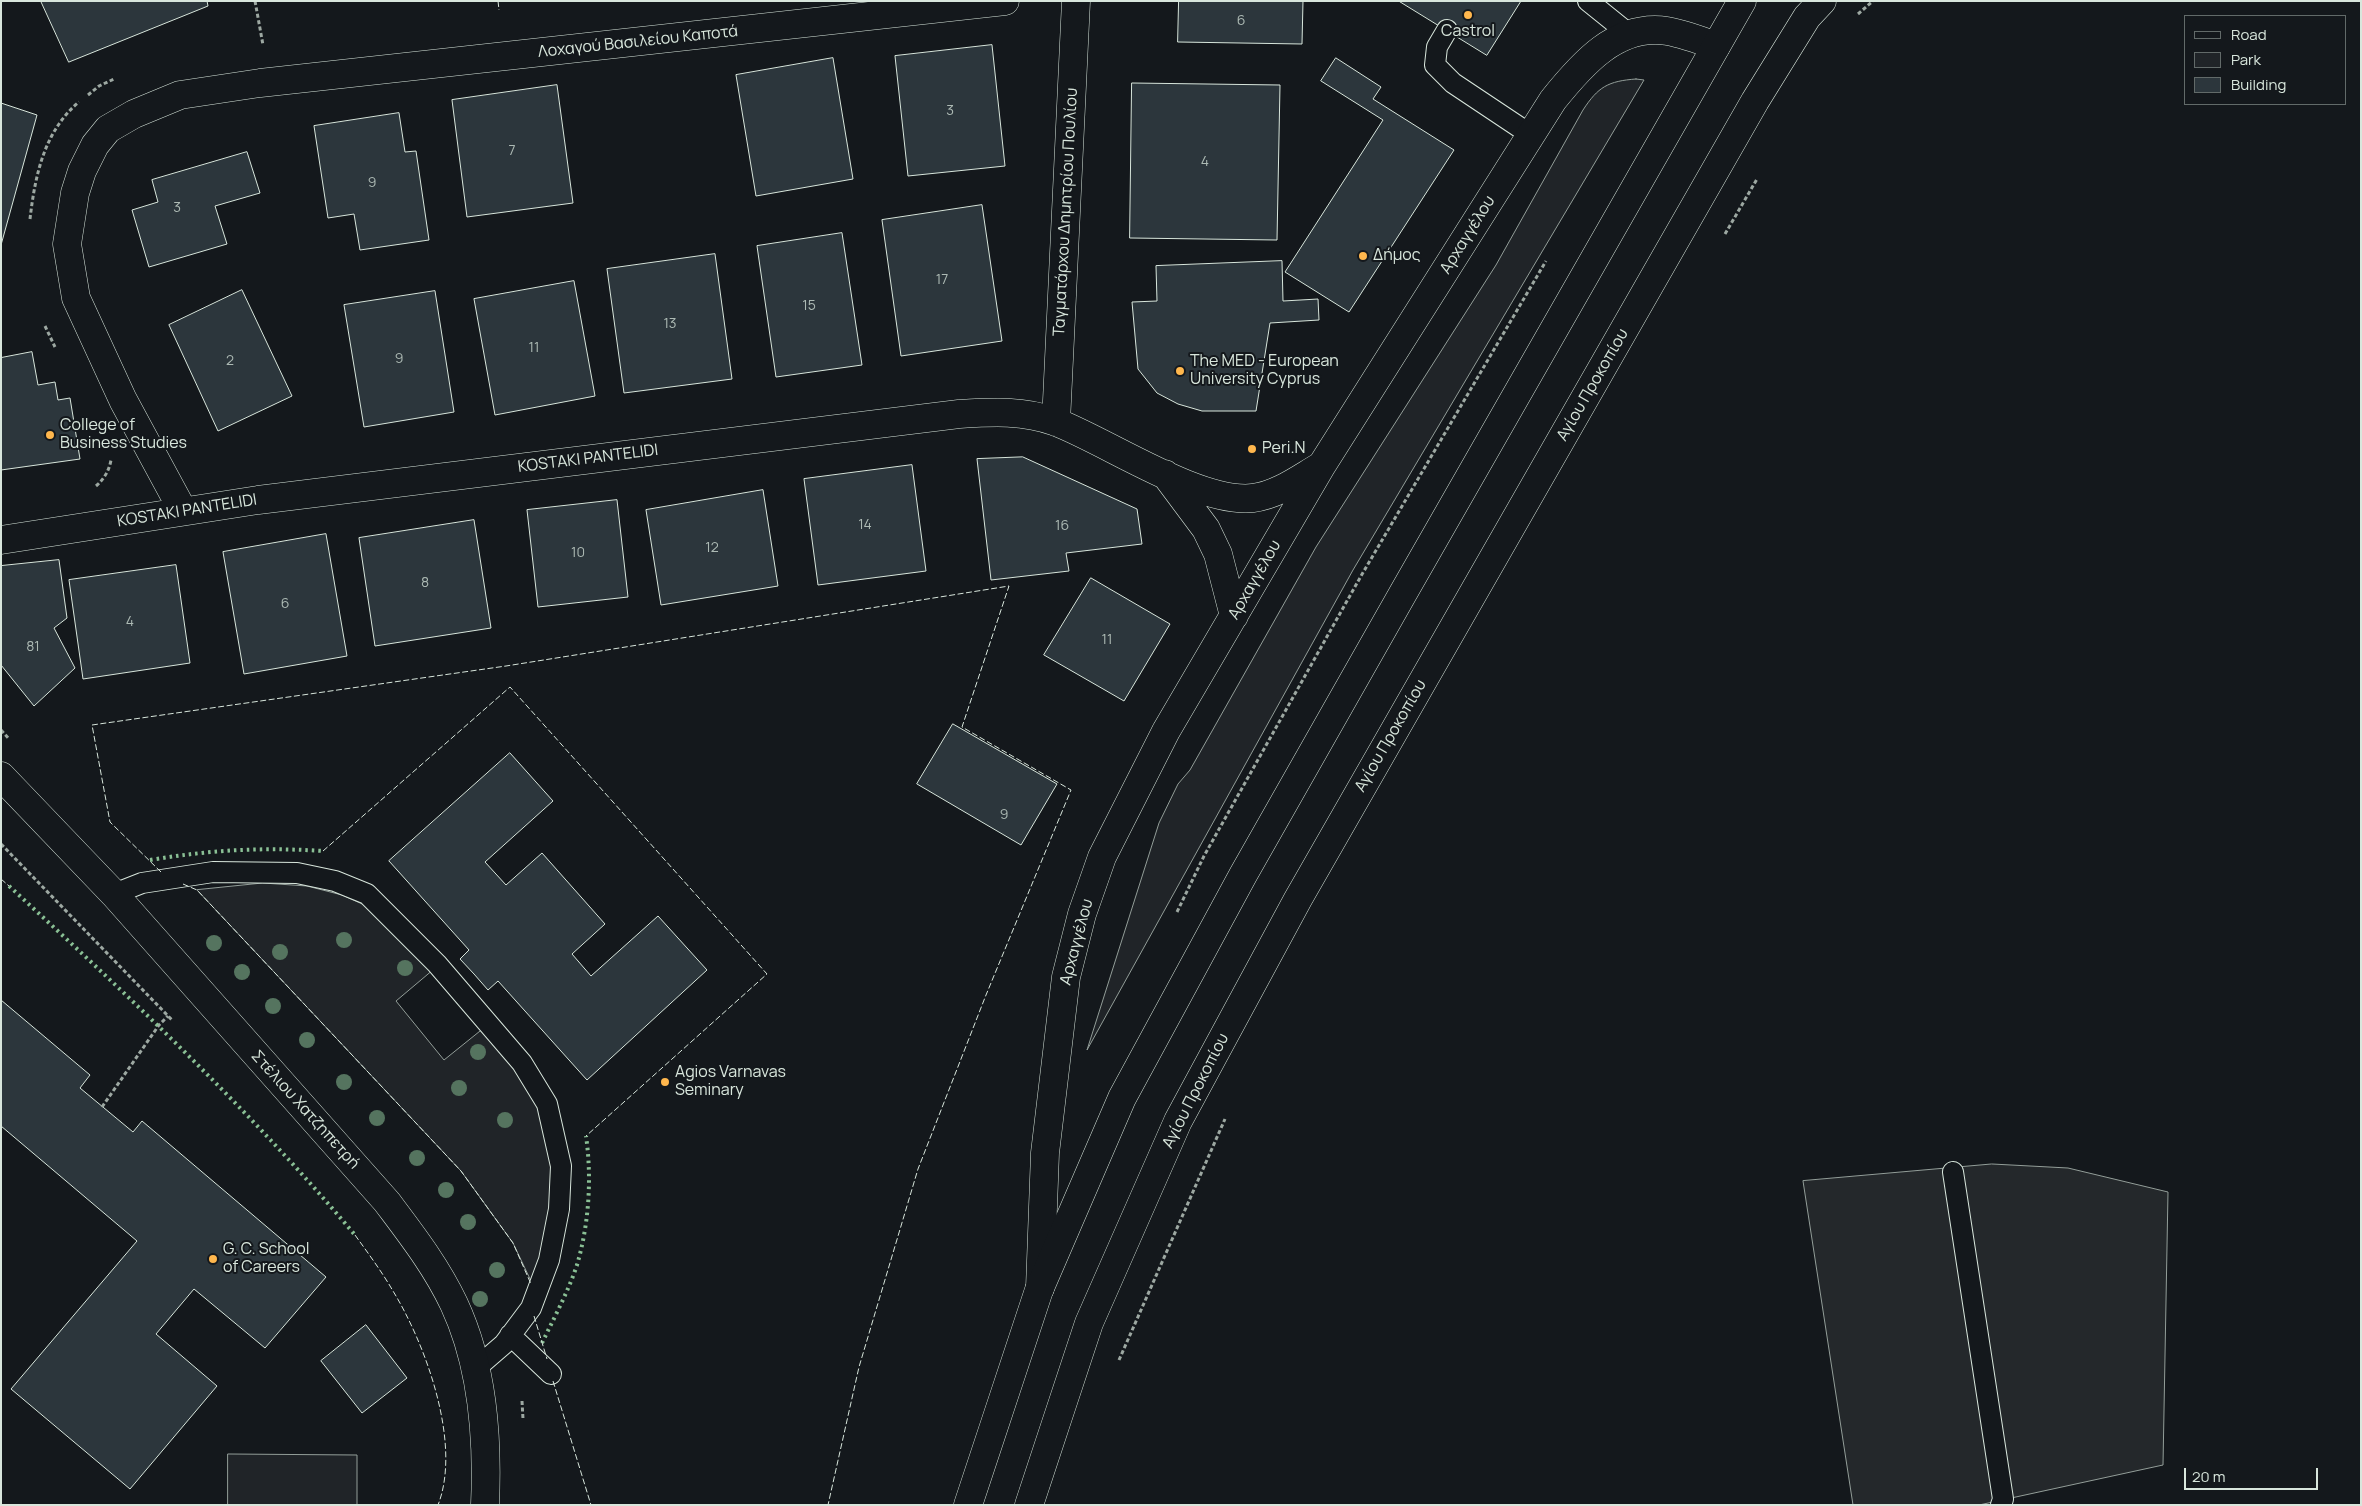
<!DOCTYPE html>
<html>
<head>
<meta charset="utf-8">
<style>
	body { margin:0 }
	#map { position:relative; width:2362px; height:1506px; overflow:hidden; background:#14181c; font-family:Manrope,sans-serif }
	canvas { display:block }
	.frame { position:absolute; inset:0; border:2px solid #d8e6dc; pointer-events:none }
	.legend { position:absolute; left:2184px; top:15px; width:162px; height:90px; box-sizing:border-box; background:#14181c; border:1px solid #626a69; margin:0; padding:6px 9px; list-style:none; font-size:15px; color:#d8e6dc }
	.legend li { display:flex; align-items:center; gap:10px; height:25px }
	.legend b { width:25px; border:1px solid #626a69 }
	.scale { position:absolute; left:2184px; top:1468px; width:134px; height:22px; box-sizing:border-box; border:2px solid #d8e6dc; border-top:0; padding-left:6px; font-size:15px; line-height:18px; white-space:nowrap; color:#d8e6dc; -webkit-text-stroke:4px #14181c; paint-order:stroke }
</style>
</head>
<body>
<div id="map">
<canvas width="2362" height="1506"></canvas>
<div class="frame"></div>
<ul class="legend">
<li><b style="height:6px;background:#14181c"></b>Road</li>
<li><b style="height:14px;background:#202428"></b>Park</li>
<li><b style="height:14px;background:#2c363c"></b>Building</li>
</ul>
<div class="scale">20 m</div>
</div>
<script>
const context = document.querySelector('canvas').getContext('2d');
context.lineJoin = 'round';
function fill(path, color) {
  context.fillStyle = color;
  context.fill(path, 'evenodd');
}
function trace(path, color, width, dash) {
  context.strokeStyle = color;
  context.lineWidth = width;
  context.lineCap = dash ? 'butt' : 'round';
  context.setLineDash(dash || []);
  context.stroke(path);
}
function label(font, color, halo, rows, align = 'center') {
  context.font = font + ' Manrope,sans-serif';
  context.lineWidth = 4;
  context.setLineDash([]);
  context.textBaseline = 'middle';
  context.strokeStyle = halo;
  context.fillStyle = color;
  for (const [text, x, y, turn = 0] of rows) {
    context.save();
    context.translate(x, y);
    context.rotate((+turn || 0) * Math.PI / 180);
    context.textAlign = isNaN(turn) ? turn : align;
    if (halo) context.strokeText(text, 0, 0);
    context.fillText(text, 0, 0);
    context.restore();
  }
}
const green = new Path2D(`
	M1636,79L1644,80L1353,570L1087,1050L1159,823L1178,784L1190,770L1316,547L1496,265L1583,110C1598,87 1608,81 1636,79Z
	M263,883L307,886L342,895L369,907L434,969L396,1001L444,1060L485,1027L542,1105L556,1163L547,1249L531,1281L513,1243L461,1171L197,890Z
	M228,1454L357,1455V1505H228Z`);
fill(green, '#202428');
trace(green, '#939e99', 1);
const parking = new Path2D(`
	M1992,1164L2068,1168L2168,1192L2163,1465L1979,1505H1853L1803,1181Z`);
fill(parking, '#24282b');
trace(parking, '#939e99', 1);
const building = new Path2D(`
	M41,1H207L208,6L69,62Z
	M1179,1H1303L1302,44L1178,42Z
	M1399,1H1521L1487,55Z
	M992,45L1005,166L908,176L895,56Z
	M833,58L853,179L756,196L736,75Z
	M1336,58L1381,87L1373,99L1454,150L1349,312L1285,272L1383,120L1321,81Z
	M1132,83L1280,85L1277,240L1130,238Z
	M557,85L573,203L467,217L452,100Z
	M1,103L37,115L1,245Z
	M399,113L405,152L416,151L429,240L360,250L354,214L328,218L314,126Z
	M247,152L260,193L215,206L227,244L149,267L132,210L158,202L152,180Z
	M982,205L1002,341L901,356L882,220Z
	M842,233L862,365L776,377L757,246Z
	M715,254L732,379L624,393L607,269Z
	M1282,261L1283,301L1318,299L1319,320L1270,323L1256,411H1202L1178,404L1157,393L1138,369L1132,302L1157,301L1156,266Z
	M574,281L595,396L495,415L474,299Z
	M242,290L292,396L218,431L169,325Z
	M435,291L454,412L364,427L344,305Z
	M32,352L38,385L55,382L58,400L70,398L80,459L1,470V358Z
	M1023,457L1137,509L1142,544L1066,553L1069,571L991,580L977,459Z
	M912,465L926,571L818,585L804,479Z
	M763,490L778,586L661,605L646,510Z
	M617,500L628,597L538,607L527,510Z
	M474,520L491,628L375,646L359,538Z
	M326,534L347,656L244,674L223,552Z
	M59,560L67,618L54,628L75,668L34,706L1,665V566Z
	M176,565L190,663L83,679L69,580Z
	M1091,578L1170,624L1124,701L1044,655Z
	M953,724L1057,784L1021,845L917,784Z
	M510,753L553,801L485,862L506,885L542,853L605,924L572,954L591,976L658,916L707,970L587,1080L498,981L488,990L474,974L460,959L469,950L389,861Z
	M1,1000L90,1075L80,1088L133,1132L142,1121L326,1277L265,1348L194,1289L156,1334L217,1386L130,1489L11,1389L137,1241L1,1126Z
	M366,1325L407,1378L362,1413L321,1361Z`);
fill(building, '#2c363c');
trace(building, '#d8e6dc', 1);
const lane = new Path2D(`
	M1588,1L1629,34
	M1447,30L1437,47L1435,65L1453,83L1531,135
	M114,894L142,883L213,872L297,873L335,881L367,894L437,964L522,1063L547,1104L561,1166L559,1209L549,1260L531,1308L504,1344L475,1369
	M1953,1172L2003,1499L2001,1505
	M510,1335L551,1374`);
const street = new Path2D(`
	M1056,422L1076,1
	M1165,474L1206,529L1218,554L1234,616
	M183,511L123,400L76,298L67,244L75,193L82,171L95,145L108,129L134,114L180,95L260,83L1005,1
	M1,540L258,500L959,414C992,412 1024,410 1056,422C1108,442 1199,504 1253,498C1278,495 1300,478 1321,466
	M1040,1288L1045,1153L1066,977L1082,914L1102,857L1166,731L1322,465L1553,100C1581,65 1617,23 1667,31C1684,34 1700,40 1716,46`);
const secondary = new Path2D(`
	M1,776L114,894L387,1202C411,1234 436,1266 454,1304C483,1366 488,1437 485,1505`);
const primary = new Path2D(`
	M968,1505L1039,1290L1122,1098L1243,875L1402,595L1742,1
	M1029,1505L1089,1323L1178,1121L1298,899L1755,101L1807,17L1822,1`);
trace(lane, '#d8e6dc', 22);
trace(street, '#d8e6dc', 29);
trace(secondary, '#d8e6dc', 29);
trace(primary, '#d8e6dc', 29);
trace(new Path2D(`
	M255,1L263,45
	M1858,14L1873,1
	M88,95L99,86L114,79
	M30,219C35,176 44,131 79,102
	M1725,234L1757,179
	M45,326L55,347
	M96,486C104,479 109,471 111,460
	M1,730L9,739
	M1,844L172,1020
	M1177,912L1204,856L1361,576L1546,261
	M102,1107L159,1025L168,1016
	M1119,1360L1225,1119
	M522,1401L523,1419`), '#9da8a2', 3, [4, 2.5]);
trace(lane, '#14181c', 20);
trace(street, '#14181c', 28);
trace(secondary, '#14181c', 28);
trace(primary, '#14181c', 28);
trace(new Path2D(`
	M150,860C210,850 261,847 323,851
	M9,886C130,997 249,1109 355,1235
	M542,1343C554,1318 568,1292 577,1265C589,1224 592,1178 586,1136`), '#8ac095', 4, [2.5, 4]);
trace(new Path2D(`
	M498,1L499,10
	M323,851L510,687L767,974L586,1136
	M161,872L110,822L92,725L506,666L1009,586L962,727L1071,790L986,995L918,1169L859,1367L828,1505
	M1,879L9,886
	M183,884L197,890L461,1171L513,1243L531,1284
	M355,1235C368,1253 382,1272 393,1291C426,1345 462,1444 438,1505
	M534,1316L547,1359
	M553,1381L591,1505`), '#d8e6dc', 1, [6, 2.5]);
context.fillStyle = '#55745f';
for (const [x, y] of [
	[344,940],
	[214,943],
	[280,952],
	[405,968],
	[242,972],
	[273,1006],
	[307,1040],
	[478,1052],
	[344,1082],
	[459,1088],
	[377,1118],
	[505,1120],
	[417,1158],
	[446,1190],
	[468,1222],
	[497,1270],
	[480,1299]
]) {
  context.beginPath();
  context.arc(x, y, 8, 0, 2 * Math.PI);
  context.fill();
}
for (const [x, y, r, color] of [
	[1468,15,5,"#ffb74d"],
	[1363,256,5,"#ffb74d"],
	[1180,371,5,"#ffb74d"],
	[50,435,5,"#ffb74d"],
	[1252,449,5,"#ffb74d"],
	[665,1082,5,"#ffb74d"],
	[213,1259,5,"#ffb74d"]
]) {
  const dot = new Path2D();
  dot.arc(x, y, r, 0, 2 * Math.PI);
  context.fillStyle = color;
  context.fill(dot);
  trace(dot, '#14181c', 2);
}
label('14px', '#adbab4', null, [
	["6",1241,21],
	["3",950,111],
	["7",512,151],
	["4",1205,162],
	["9",372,183],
	["3",177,208],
	["17",942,280],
	["15",809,306],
	["13",670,324],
	["11",534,348],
	["9",399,359],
	["2",230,361],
	["14",865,525],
	["16",1062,526],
	["12",712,548],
	["10",578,553],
	["8",425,583],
	["6",285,604],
	["4",130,622],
	["11",1107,640],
	["81",33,647],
	["9",1004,815]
]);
label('16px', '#d8e6dc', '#14181c', [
	["Castrol",1468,32,"center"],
	["Δήμος",1373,256],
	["The MED - European",1190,362],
	["University Cyprus",1190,380],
	["College of",60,426],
	["Business Studies",60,444],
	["Peri.N",1262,449],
	["Agios Varnavas",675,1073],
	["Seminary",675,1091],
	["G. C. School",223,1250],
	["of Careers",223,1268]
], 'left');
label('16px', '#d8e6dc', '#14181c', [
	["Λοχαγού Βασιλείου Καποτά",638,42,-6],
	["Ταγματάρχου Δημητρίου Πουλίου",1066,212,-87],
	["Αρχαγγέλου",1468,235,-58],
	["Αγίου Προκοπίου",1593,385,-60],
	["KOSTAKI PANTELIDI",588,459,-7],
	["KOSTAKI PANTELIDI",187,511,-9],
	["Αρχαγγέλου",1255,580,-60],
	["Αγίου Προκοπίου",1391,736,-60],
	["Αρχαγγέλου",1077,942,-75],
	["Αγίου Προκοπίου",1196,1091,-63],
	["Στέλιου Χατζηπετρή",305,1110,48]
]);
</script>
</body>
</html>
